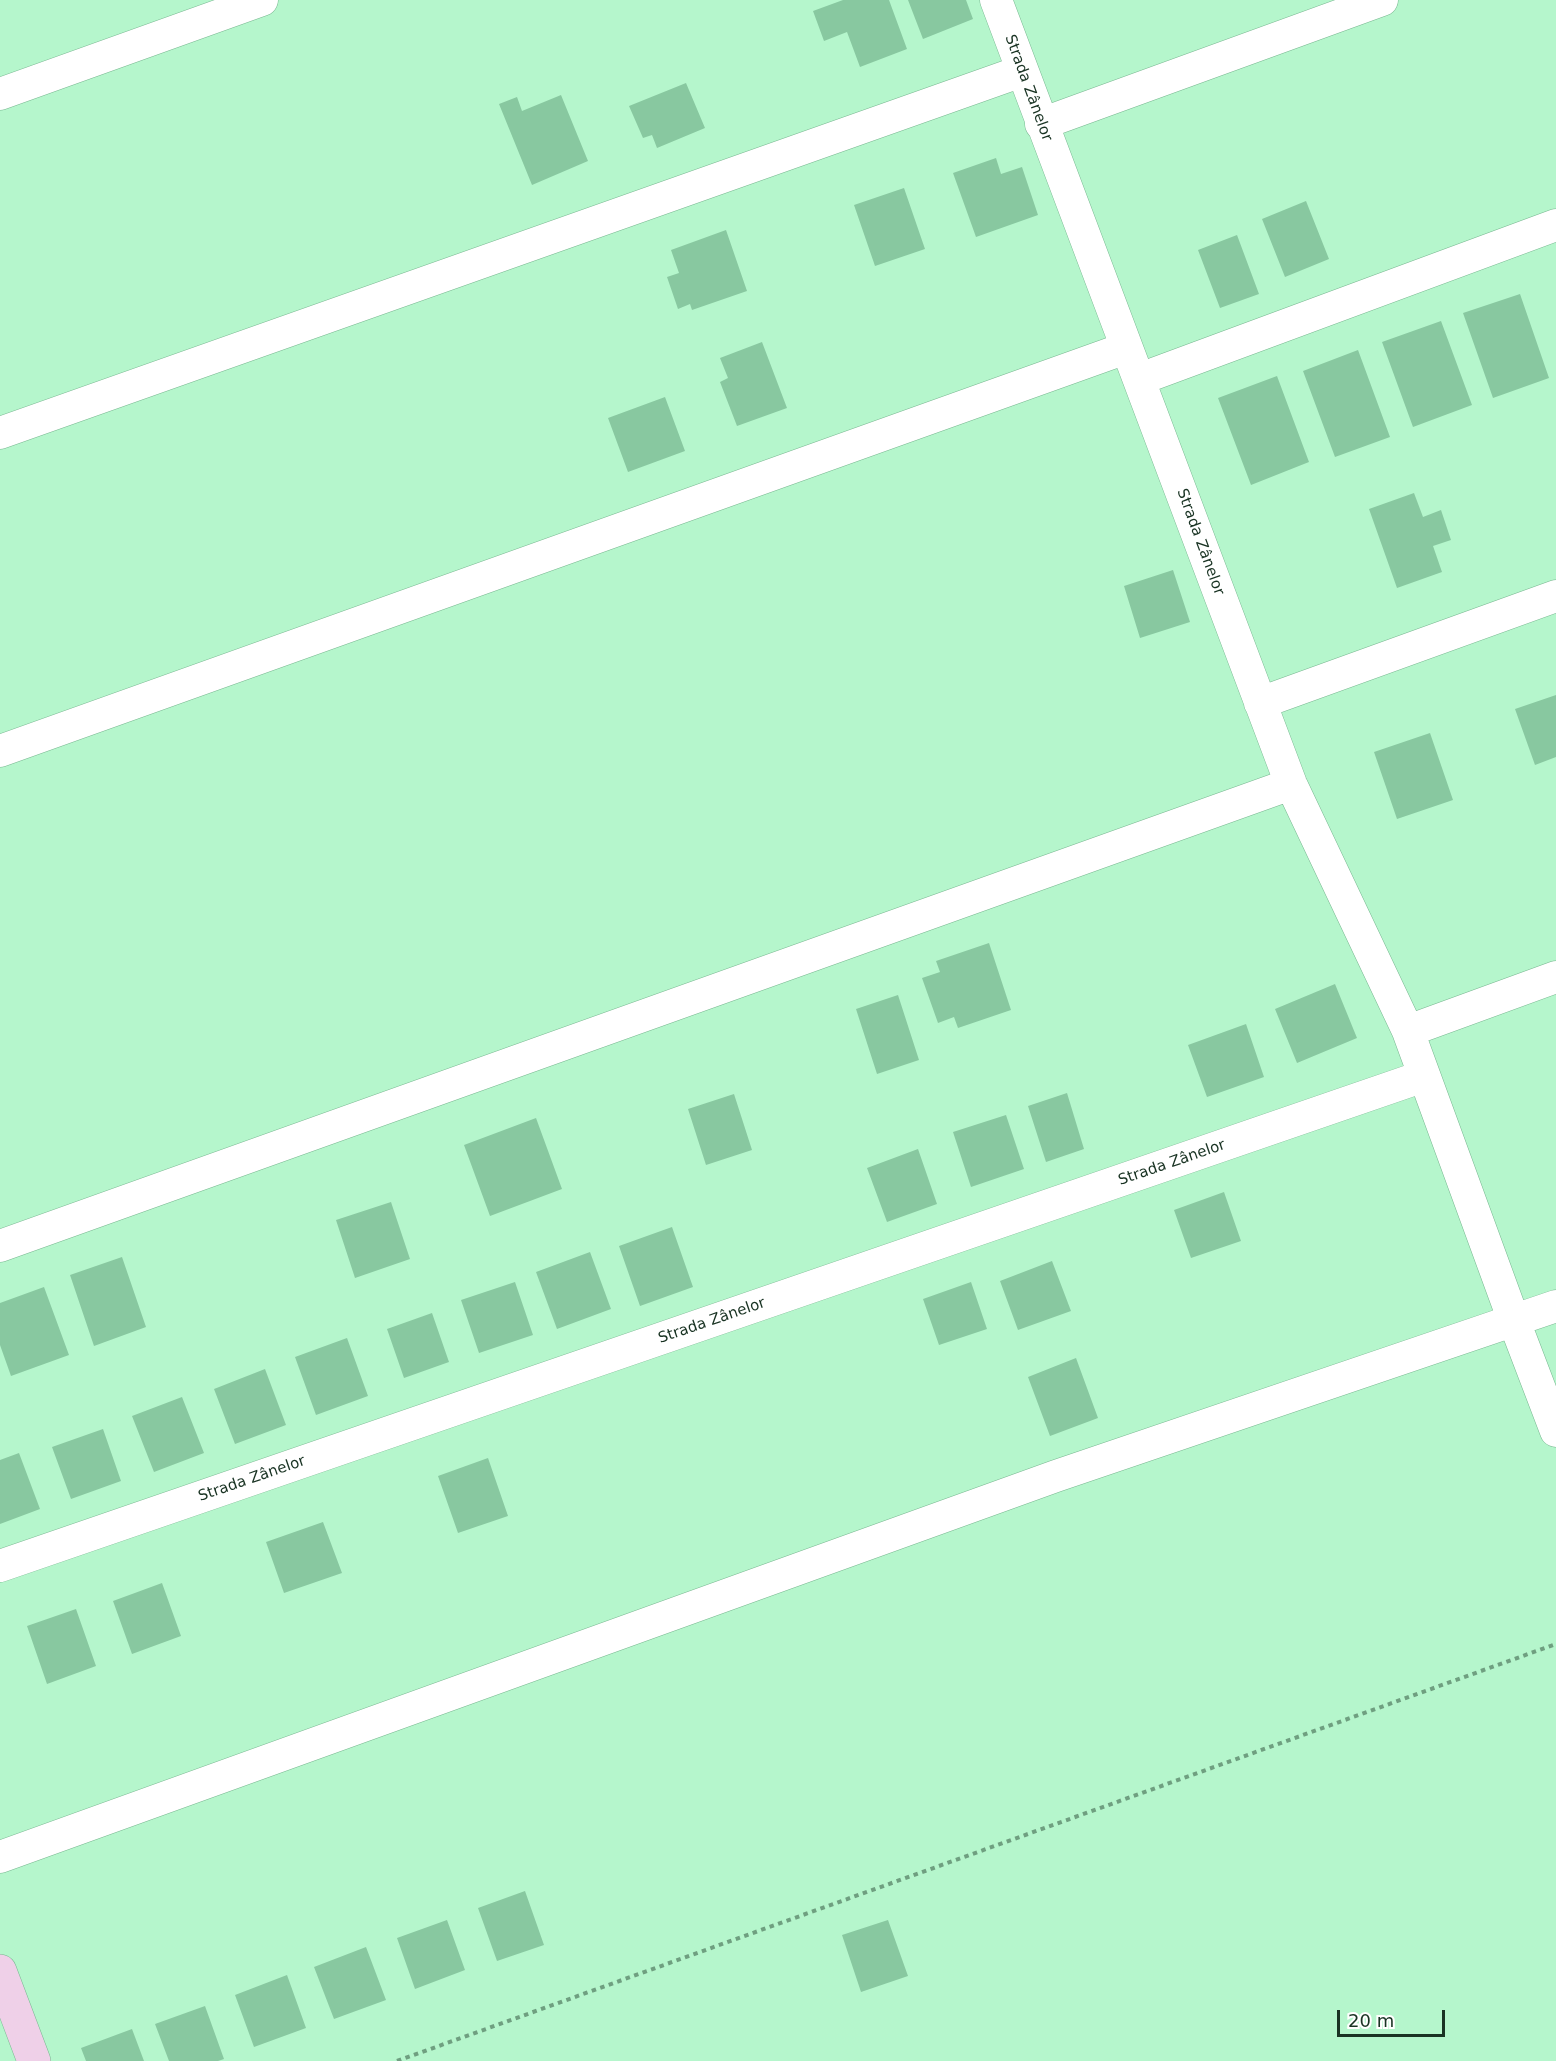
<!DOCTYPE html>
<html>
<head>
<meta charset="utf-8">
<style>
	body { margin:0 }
	#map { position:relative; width:1556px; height:2061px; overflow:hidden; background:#b5f6cc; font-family:"DejaVu Sans",sans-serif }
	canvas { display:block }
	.scale { position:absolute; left:1337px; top:2010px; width:108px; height:27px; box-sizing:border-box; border:3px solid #193323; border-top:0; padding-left:8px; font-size:18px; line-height:21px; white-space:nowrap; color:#193323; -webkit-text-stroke:4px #fff; paint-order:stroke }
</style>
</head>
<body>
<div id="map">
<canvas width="1556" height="2061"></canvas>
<div class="scale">20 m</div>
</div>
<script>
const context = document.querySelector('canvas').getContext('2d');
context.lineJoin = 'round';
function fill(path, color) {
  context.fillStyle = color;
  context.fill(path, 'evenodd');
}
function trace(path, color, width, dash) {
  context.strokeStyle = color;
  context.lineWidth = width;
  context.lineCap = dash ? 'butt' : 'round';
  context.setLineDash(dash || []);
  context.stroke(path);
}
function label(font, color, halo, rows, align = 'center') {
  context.font = font + ' "DejaVu Sans",sans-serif';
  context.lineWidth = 4.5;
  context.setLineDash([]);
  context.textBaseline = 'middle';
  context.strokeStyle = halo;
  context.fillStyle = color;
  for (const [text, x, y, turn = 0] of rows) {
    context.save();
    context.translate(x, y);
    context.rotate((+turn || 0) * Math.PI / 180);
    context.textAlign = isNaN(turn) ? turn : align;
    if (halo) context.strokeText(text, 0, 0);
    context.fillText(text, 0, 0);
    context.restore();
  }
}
fill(new Path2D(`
	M843,0H889L907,49L860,67L847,32L824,41L813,11Z
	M908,0H966L973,19L923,39Z
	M686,83L705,128L657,148L652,135L643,138L629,106Z
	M561,95L588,161L532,185L499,104L517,97L522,111Z
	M996,158L1001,174L1022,167L1038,215L976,237L953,173Z
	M904,188L925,249L875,266L854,205Z
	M1306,201L1329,259L1285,277L1262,219Z
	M726,230L747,291L692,310L690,304L678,309L667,277L679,273L671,250Z
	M1237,235L1259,294L1220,308L1198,250Z
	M1520,294L1549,378L1493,398L1463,313Z
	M1441,321L1472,405L1413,427L1382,342Z
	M762,342L787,408L737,426L720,382L728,378L720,358Z
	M1358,350L1390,437L1335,457L1303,371Z
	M1277,376L1309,462L1251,485L1218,398Z
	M665,397L685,451L628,472L608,418Z
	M1414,493L1423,517L1441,510L1451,540L1433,546L1442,572L1397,588L1369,509Z
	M1173,570L1190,622L1140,638L1124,586Z
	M1556,695V757L1535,765L1515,709Z
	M1430,733L1453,800L1397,819L1374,752Z
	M989,943L1011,1010L958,1028L954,1017L938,1023L922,978L940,972L936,961Z
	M1335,984L1357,1038L1297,1063L1275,1009Z
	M898,995L919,1060L877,1074L856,1009Z
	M1246,1024L1264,1077L1207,1097L1188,1045Z
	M1067,1093L1084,1149L1046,1162L1028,1106Z
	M734,1094L752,1150L706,1165L688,1109Z
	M1006,1115L1024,1169L971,1187L953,1132Z
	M536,1118L562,1189L490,1216L464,1145Z
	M918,1149L937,1204L887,1222L867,1168Z
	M1224,1192L1241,1241L1191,1258L1174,1210Z
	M391,1202L410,1259L355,1278L336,1220Z
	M672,1227L693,1287L640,1306L619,1246Z
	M590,1252L611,1309L557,1329L536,1272Z
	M122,1257L146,1327L94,1346L70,1275Z
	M1052,1261L1071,1311L1018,1330L1000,1281Z
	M515,1282L533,1335L479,1353L461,1300Z
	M971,1282L987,1329L939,1345L923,1299Z
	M44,1287L69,1355L11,1376L0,1345V1303Z
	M432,1313L449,1362L404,1378L387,1329Z
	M347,1338L368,1396L316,1415L295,1357Z
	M1076,1358L1098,1418L1050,1436L1028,1377Z
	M265,1369L286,1425L235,1444L214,1389Z
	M182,1397L204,1453L154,1472L132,1416Z
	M103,1429L121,1481L71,1499L52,1447Z
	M19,1453L40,1509L0,1524V1460Z
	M488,1458L508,1516L458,1533L438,1476Z
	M323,1522L342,1573L284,1593L266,1542Z
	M162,1583L181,1636L132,1654L113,1601Z
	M76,1609L96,1666L47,1684L27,1626Z
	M525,1891L544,1945L497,1961L478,1908Z
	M447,1920L465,1970L415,1989L397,1938Z
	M888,1920L908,1976L861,1992L842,1935Z
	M366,1947L386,2000L334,2019L314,1967Z
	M287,1975L306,2028L254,2047L235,1995Z
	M205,2006L224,2059L218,2061H169L155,2024Z
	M132,2029L144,2061H86L81,2048Z`), '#88c8a0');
const street = new Path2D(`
	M996,0L1291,784L1408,1031L1514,1321L1556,1431
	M0,94L262,0
	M1041,124L1382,0
	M1140,379L1556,225
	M0,433L1022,71
	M1260,703L1556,596
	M0,751L1126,348
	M1408,1031L1556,977
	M0,1246L1291,784
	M0,1566L1424,1076
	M0,1857L1056,1476L1556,1306`);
const secondary = new Path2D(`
	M0,1971L34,2061`);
trace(street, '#78b790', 33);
trace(secondary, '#78b790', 34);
trace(new Path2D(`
	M397,2061L1556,1644`), '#6f9f80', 4, [4.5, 4.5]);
trace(street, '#fff', 32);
trace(secondary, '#efd0e8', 33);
label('15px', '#193323', '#fff', [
	["Strada Zânelor",1028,88,70],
	["Strada Zânelor",1200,542,70],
	["Strada Zânelor",1172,1163,-19],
	["Strada Zânelor",712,1321,-19],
	["Strada Zânelor",252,1479,-19]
]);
</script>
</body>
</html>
